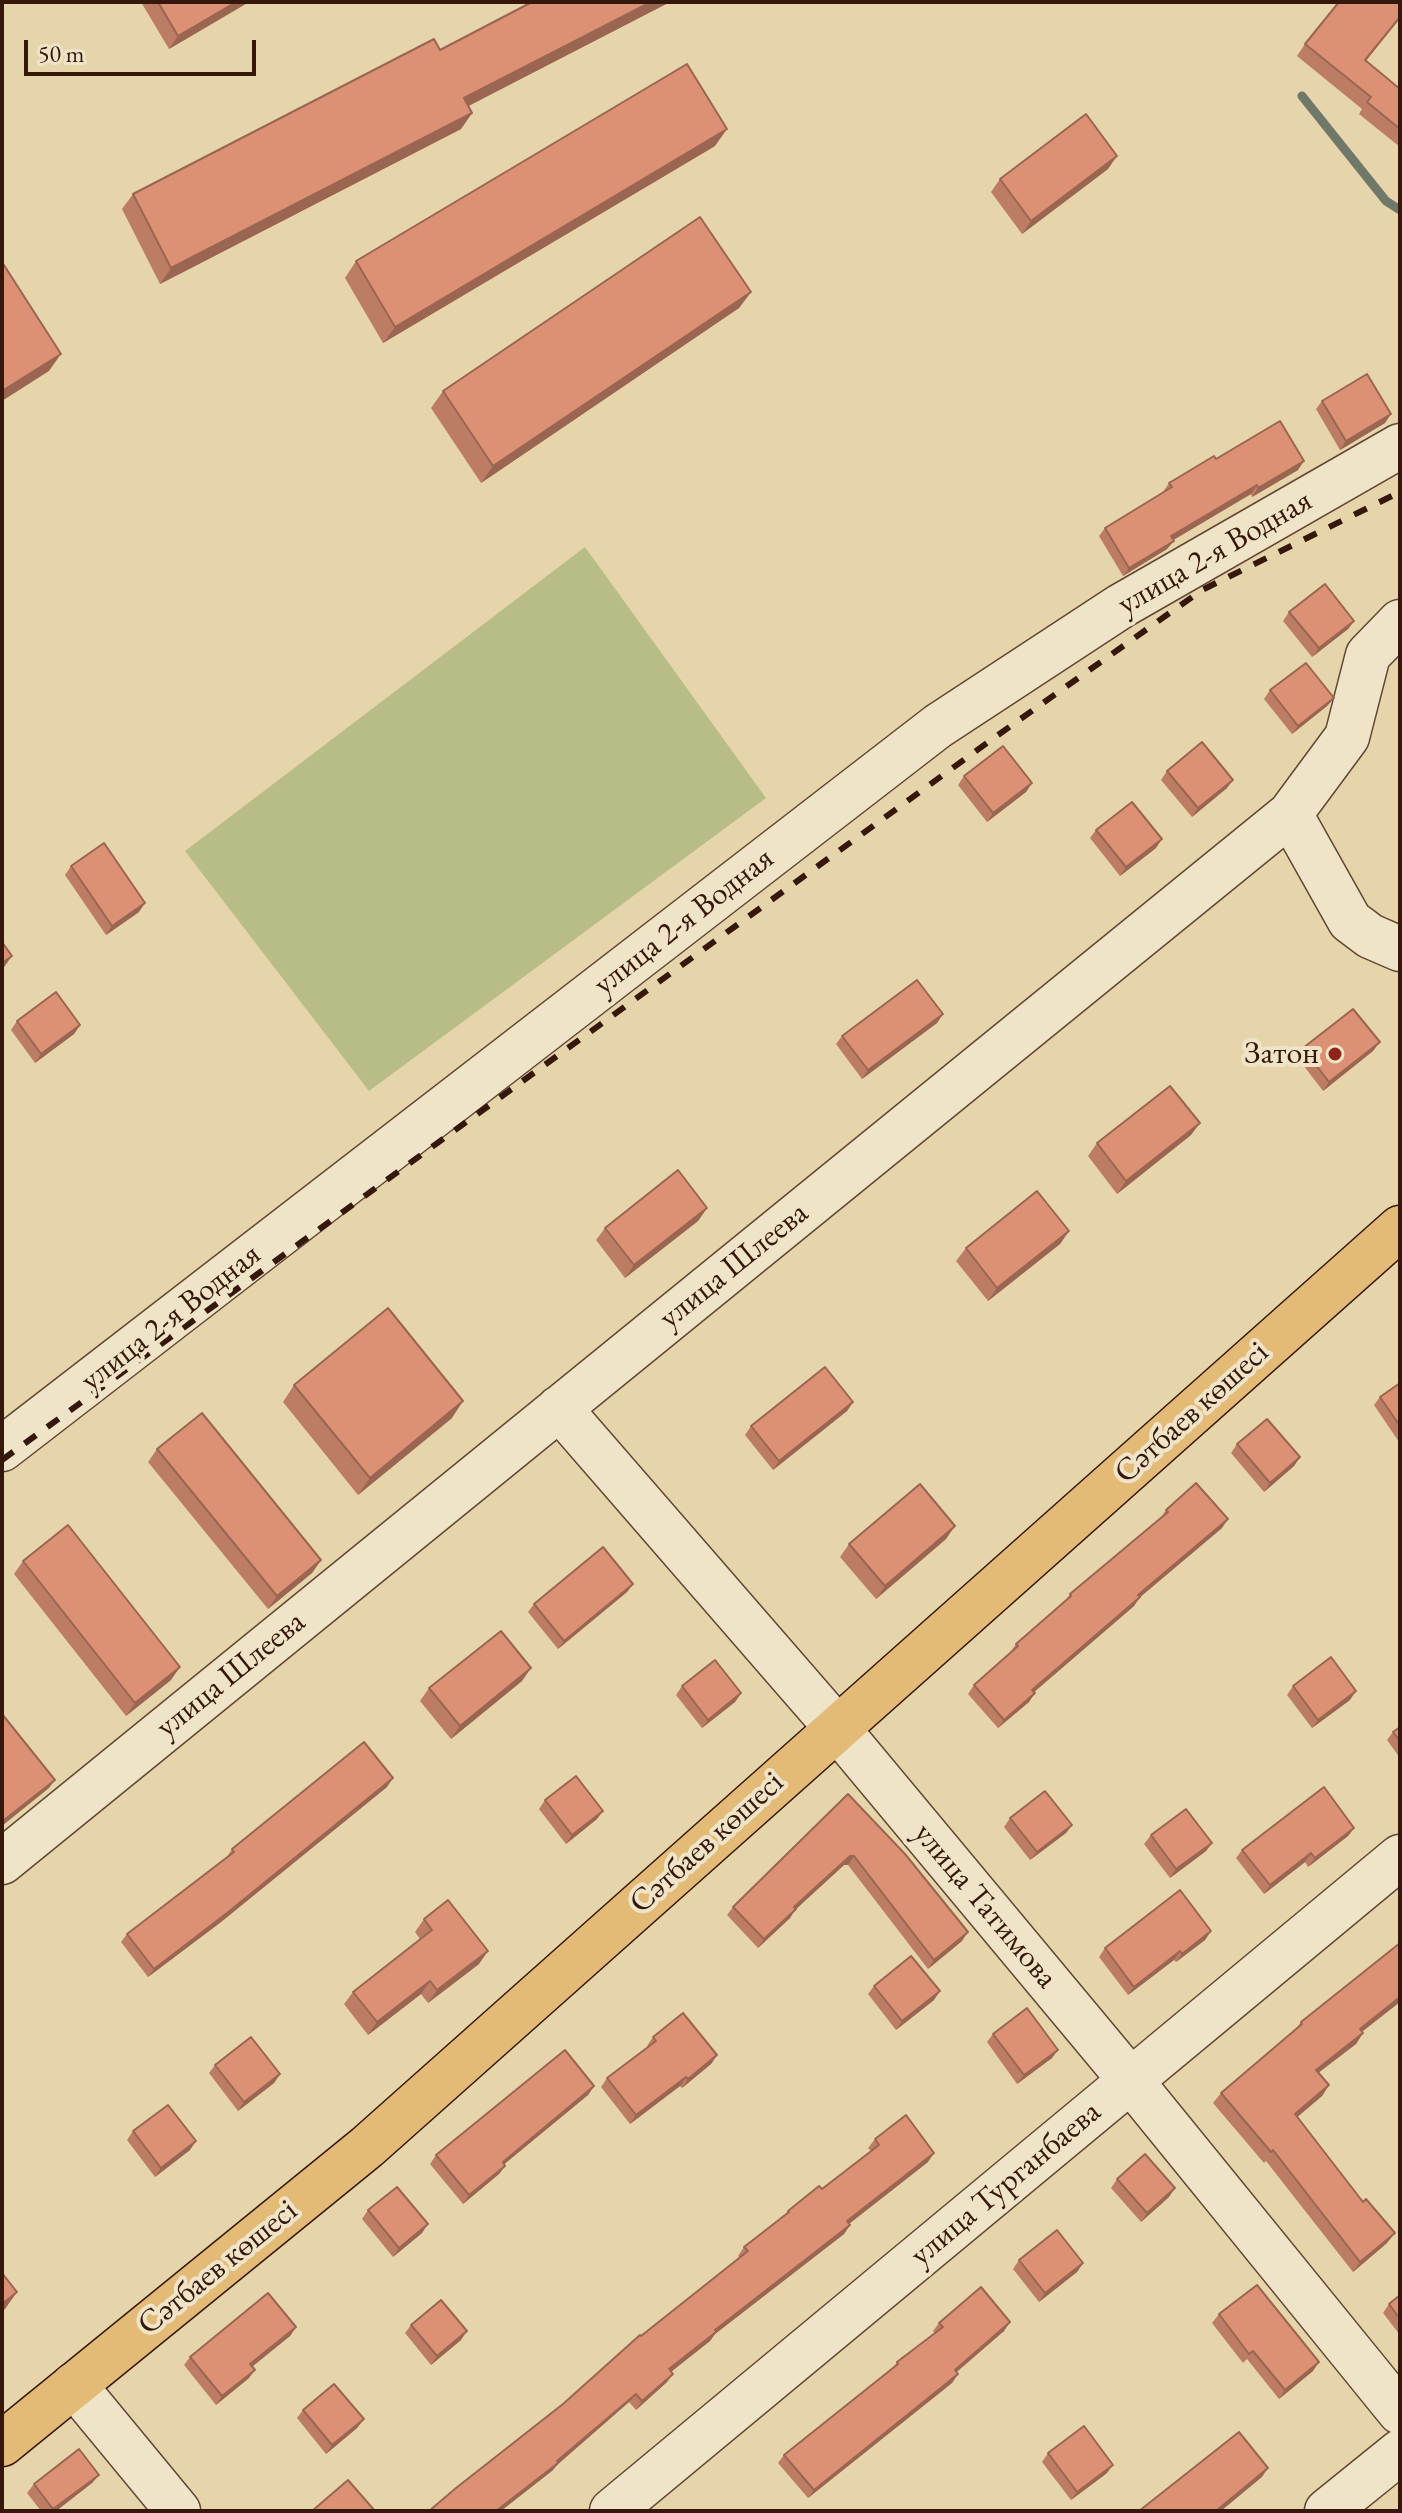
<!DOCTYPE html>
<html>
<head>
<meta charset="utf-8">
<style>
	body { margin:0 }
	#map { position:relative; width:1402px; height:2513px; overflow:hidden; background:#e6d5ab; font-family:"EB Garamond",serif }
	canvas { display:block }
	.frame { position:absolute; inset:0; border:4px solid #36170b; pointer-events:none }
	.scale { position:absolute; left:24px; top:40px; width:232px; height:36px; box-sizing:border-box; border:4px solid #36170b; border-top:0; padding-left:10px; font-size:24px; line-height:28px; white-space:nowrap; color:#36170b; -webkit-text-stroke:6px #efe4c8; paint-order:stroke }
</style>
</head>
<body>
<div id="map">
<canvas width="1402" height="2513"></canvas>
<div class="frame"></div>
<div class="scale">50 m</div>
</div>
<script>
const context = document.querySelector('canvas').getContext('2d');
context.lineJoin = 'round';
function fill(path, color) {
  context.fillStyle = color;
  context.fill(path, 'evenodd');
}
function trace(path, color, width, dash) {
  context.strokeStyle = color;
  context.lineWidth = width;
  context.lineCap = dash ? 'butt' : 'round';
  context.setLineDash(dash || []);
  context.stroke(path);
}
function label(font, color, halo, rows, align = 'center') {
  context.font = font + ' "EB Garamond",serif';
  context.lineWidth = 8;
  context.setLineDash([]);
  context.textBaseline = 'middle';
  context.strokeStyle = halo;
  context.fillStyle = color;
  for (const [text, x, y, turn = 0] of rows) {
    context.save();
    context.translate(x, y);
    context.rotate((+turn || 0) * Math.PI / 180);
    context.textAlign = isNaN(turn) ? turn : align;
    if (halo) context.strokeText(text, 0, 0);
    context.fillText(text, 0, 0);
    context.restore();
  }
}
fill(new Path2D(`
	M585,547L766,798L369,1091L185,851Z`), '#b8bc87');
trace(new Path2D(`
	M1302,96L1386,201L1400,210`), '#70786a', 9);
const minor = new Path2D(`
	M1290,814L1350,921L1370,936L1400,949
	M559,1408L836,1727L1131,2081L1400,2412
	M2,1449L938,726L1121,606L1400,446
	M2,1862L1290,814L1347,737L1368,655L1400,622
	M74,2385L178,2511
	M612,2511L1400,1857
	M1327,2511L1400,2452`);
const major = new Path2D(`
	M2,2444L367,2147L1400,1228`);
trace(minor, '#624633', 47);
trace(major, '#36170b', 47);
trace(minor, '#efe4c8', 44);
trace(major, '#e3ba76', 44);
trace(new Path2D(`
	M2,1460L998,735L1202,590L1400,492`), '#36170b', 6, [14, 14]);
fill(new Path2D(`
	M141,2H249L169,49Z
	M532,2H670L468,106L472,113L461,129L160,284L122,209L133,194L440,50Z
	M1400,2V18L1366,61L1400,89V147L1359,114L1362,109L1297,56L1305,44Z
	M715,146L383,343L345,278L356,261Z
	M1108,169L1022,234L991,192L1000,179Z
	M751,292L739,308L481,483L431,408L443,391Z
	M1322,401L1385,423L1340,450L1316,409Z
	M1216,459L1298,470L1252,497L1251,494L1173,540L1167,549L1123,576L1099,536L1105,528L1163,492L1169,483Z
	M1289,612L1354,621L1348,629L1312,657L1283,621Z
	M1270,690L1334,698L1327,706L1292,734L1264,699Z
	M1167,771L1227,788L1192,817L1161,780Z
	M964,776L1032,783L1026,792L987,822L958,785Z
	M1096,830L1156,848L1120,876L1090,838Z
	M71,866L139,912L106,935L65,875Z
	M943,1014L937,1023L862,1079L836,1044L842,1036Z
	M17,1021L80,1025L74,1034L35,1063L11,1030Z
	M1303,1048L1373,1051L1323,1091L1297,1057Z
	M1191,1135L1117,1194L1088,1156L1097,1143Z
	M707,1208L698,1221L625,1278L596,1240L605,1228Z
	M1069,1231L1060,1244L988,1301L956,1261L966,1248Z
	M1400,1383V1442H1399L1374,1405L1380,1397Z
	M294,1385L452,1418L358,1495L283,1402Z
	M853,1402L847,1411L773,1470L745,1435L751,1426Z
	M1237,1444L1300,1457L1294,1466L1264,1492L1231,1453Z
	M157,1449L321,1560L312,1573L268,1609L148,1462Z
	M1166,1510L1222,1528L1140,1597L1134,1606L1034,1692L1029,1702L998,1728L968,1694L974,1685L1010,1653L1016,1644L1064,1603L1070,1594L1160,1519Z
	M946,1539L876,1599L840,1557L849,1544Z
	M23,1561L171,1680L126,1716L14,1574Z
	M633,1584L627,1592L558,1649L528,1612L534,1604Z
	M522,1681L451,1739L420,1701L429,1688Z
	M682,1686L741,1693L735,1702L702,1728L676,1695Z
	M1293,1686L1350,1700L1312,1728L1287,1695Z
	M1400,1727V1758L1387,1740L1393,1732Z
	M387,1787L221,1922L148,1977L121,1942L127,1934L227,1857L232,1849Z
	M848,1794L962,1941L928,1969L848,1865H844L795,1910L790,1918L758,1948L727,1915L733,1907Z
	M545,1800L597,1819L566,1844L539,1809Z
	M1010,1818L1072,1825L1066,1833L1030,1860L1004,1827Z
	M1354,1828L1348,1836L1308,1867L1305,1862L1264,1894L1236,1858L1242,1850Z
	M1151,1835L1212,1843L1206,1851L1170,1878L1144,1844Z
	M424,1919L479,1964L428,2003L421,1994L368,2035L344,2004L353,1992L420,1939L415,1932Z
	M1211,1931L1205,1940L1176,1962L1174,1960L1128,1995L1099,1957L1105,1948Z
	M1400,1943V2002L1362,2032L1363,2033L1356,2044L1319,2072L1329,2085L1322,2096L1297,2117L1387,2243L1353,2272L1266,2161L1264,2163L1213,2103L1221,2093L1296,2029L1301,2022Z
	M874,1986L934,2000L896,2030L868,1994Z
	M993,2034L1052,2058L1017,2084L987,2042Z
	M653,2037L717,2055L711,2064L682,2088L680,2086L630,2124L601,2087L607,2078L648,2047L647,2046Z
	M215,2065L280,2074L274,2083L238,2111L209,2073Z
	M594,2086L588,2095L504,2164L505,2166L499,2174L463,2204L430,2164L436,2155Z
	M133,2131L190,2150L155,2177L127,2140Z
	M875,2139L928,2162L849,2224L850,2225L844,2234L715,2334L710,2341L671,2372L667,2382L636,2410L629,2402L557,2465L552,2471L563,2404L641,2336L740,2258L738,2256L744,2247L784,2216L788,2211L822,2189L871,2151L868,2148Z
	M1117,2179L1169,2197L1141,2222L1111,2188Z
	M368,2210L422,2233L393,2257L362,2219Z
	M1019,2260L1083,2263L1077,2272L1039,2302L1013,2269Z
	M1400,2295V2335L1383,2313L1389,2304Z
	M1219,2314L1313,2371L1279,2399L1247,2359L1243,2363L1212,2323Z
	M939,2323L1004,2331L957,2372L958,2374L952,2383L808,2498L778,2463L784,2455L893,2368L897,2362L935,2334L933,2331Z
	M411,2325L461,2340L431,2365L405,2333Z
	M296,2327L290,2336L252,2367L249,2378L216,2405L184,2365L190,2357Z
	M303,2410L364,2419L357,2428L326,2454L297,2418Z
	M1048,2453L1107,2473L1071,2500L1042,2462Z
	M99,2475L92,2483L56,2511H41L27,2493L34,2484Z`), '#bd7d64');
fill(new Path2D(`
	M236,2H249L169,49L178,36Z
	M651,2H670L453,114L464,98Z
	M472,113L461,129L160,284L171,268Z
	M727,129L715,146L383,343L395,327Z
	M1117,156L1108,169L1022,234L1031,221Z
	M751,292L739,308L481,483L493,466Z
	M61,354L49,371L2,401V391Z
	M1391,414L1385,423L1340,450L1346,441Z
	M1304,461L1298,470L1252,497L1258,488Z
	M1257,485L1251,494L1165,545L1171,536Z
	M1174,541L1167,549L1123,576L1129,568Z
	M1354,621L1348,629L1312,657L1319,648Z
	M1334,698L1327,706L1292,734L1298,726Z
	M1233,780L1227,788L1192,817L1198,808Z
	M1032,783L1026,792L987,822L993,813Z
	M1162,839L1156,848L1120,876L1126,867Z
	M145,903L139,912L106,935L112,926Z
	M12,956L2,970V963Z
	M943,1014L937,1023L862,1079L868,1070Z
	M80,1025L74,1034L35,1063L41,1054Z
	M1380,1042L1373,1051L1323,1091L1329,1082Z
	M1200,1123L1191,1135L1117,1194L1126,1181Z
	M707,1208L698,1221L625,1278L634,1265Z
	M1069,1231L1060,1244L988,1301L997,1288Z
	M463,1401L452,1418L358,1495L370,1478Z
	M853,1402L847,1411L773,1470L779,1461Z
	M1300,1457L1294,1466L1264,1492L1270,1483Z
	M1228,1519L1222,1528L1132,1604L1138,1595Z
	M955,1526L946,1539L876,1599L885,1586Z
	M321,1560L312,1573L268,1609L277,1596Z
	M633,1584L627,1592L558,1649L564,1641Z
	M1140,1597L1134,1606L1026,1699L1032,1690Z
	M180,1667L171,1680L126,1716L135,1703Z
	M531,1668L522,1681L451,1739L460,1726Z
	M1356,1691L1350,1700L1312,1728L1318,1720Z
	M741,1693L735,1702L702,1728L708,1720Z
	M1035,1693L1029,1702L998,1728L1004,1720Z
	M393,1778L387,1787L221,1922L148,1977L154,1969Z
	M55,1780L49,1788L2,1826L4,1820Z
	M603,1811L597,1819L566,1844L572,1835Z
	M1072,1825L1066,1833L1030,1860L1037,1852Z
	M1354,1828L1348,1836L1308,1867L1315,1858Z
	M1212,1843L1206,1851L1170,1878L1176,1869Z
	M1311,1853L1305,1862L1264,1894L1270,1885Z
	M850,1856H854L848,1865H844L795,1910L790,1918L758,1948L764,1939L794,1907Z
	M1211,1931L1205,1940L1176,1962L1182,1954Z
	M968,1932L962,1941L928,1969L934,1960Z
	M488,1951L479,1964L428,2003L437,1990Z
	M1180,1951L1174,1960L1128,1995L1134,1987Z
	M430,1981L421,1994L368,2035L377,2022Z
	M940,1991L934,2000L896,2030L902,2021Z
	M1400,1997V2002L1352,2039L1360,2029Z
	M1363,2033L1356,2044L1309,2080L1316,2070Z
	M1058,2050L1052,2058L1017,2084L1024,2075Z
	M717,2055L711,2064L682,2088L688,2079Z
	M280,2074L274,2083L238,2111L244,2102Z
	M686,2077L680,2086L630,2124L636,2115Z
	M1329,2085L1322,2096L1288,2125L1295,2114Z
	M594,2086L588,2095L496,2171L503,2162Z
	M196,2141L190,2150L155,2177L161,2168Z
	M934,2153L928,2162L841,2230L847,2221Z
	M505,2166L499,2174L463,2204L469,2195Z
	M1175,2188L1169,2197L1141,2222L1147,2213Z
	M428,2224L422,2233L393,2257L399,2248Z
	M850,2225L844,2234L715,2334L710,2341L663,2378L669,2369L715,2330Z
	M1395,2233L1387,2243L1353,2272L1360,2262Z
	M1083,2263L1077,2272L1039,2302L1045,2293Z
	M17,2292L5,2309L2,2312V2304Z
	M1010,2322L1004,2331L949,2378L955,2370Z
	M296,2327L290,2336L244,2373L250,2364Z
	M467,2331L461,2340L431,2365L437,2356Z
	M1319,2362L1313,2371L1279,2399L1285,2390Z
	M255,2370L249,2378L216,2405L222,2396Z
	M673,2374L667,2382L636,2410L642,2401Z
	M958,2374L952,2383L808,2498L814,2490Z
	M636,2394L629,2402L557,2465L552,2471L501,2511H496L557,2461Z
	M364,2419L357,2428L326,2454L332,2445Z
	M1113,2465L1107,2473L1071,2500L1077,2492Z
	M1268,2468L1262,2477L1221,2511H1216Z
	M99,2475L92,2483L56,2511H52Z`), '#9a6651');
const building = new Path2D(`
	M158,2H236L178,36Z
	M532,2H651L464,98L472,113L171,268L133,194L434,39L440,50Z
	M1339,2H1400V17L1365,60L1400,89V129L1367,102L1371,97L1305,44Z
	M687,64L727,129L395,327L356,261Z
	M1086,114L1117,156L1031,221L1000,179Z
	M700,217L751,292L493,466L443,391Z
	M2,262L61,354L2,391Z
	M1367,374L1391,414L1346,441L1322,401Z
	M1280,421L1304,461L1258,488L1257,485L1171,536L1174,541L1129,568L1105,528L1172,487L1169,483L1214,456L1216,459Z
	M1325,584L1354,621L1319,648L1289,612Z
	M1306,663L1334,698L1298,726L1270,690Z
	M1202,742L1233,780L1198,808L1167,771Z
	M1003,746L1032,783L993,813L964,776Z
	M1132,802L1162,839L1126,867L1096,830Z
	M104,843L145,903L112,926L71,866Z
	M2,942L12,956L2,963Z
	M917,980L943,1014L868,1070L842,1036Z
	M56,992L80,1025L41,1054L17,1021Z
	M1353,1009L1380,1042L1329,1082L1303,1048Z
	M1170,1086L1200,1123L1126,1181L1097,1143Z
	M678,1170L707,1208L634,1265L605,1228Z
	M1037,1191L1069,1231L997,1288L966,1248Z
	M388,1308L463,1401L370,1478L294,1385Z
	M825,1367L853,1402L779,1461L751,1426Z
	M1400,1383V1426L1380,1397Z
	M202,1413L321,1560L277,1596L157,1449Z
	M1267,1419L1300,1457L1270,1483L1237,1444Z
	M1196,1483L1228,1519L1138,1595L1140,1597L1032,1690L1035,1693L1004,1720L974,1685L1018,1646L1016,1644L1071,1596L1070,1594L1168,1512L1166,1510Z
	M920,1484L955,1526L885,1586L849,1544Z
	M68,1525L180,1667L135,1703L23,1561Z
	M603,1547L633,1584L564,1641L534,1604Z
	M501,1631L531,1668L460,1726L429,1688Z
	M1331,1657L1356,1691L1318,1720L1293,1686Z
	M715,1660L741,1693L708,1720L682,1686Z
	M2,1714L55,1780L4,1820L2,1817Z
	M1400,1727V1741L1393,1732Z
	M364,1742L393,1778L227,1913L154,1969L127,1934L234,1852L232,1849Z
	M576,1776L603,1811L572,1835L545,1800Z
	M1324,1787L1354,1828L1315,1858L1311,1853L1270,1885L1242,1850Z
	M1045,1791L1072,1825L1037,1852L1010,1818Z
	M848,1794L905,1854L968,1932L934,1960L854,1856H850L794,1907L796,1909L764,1939L733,1907Z
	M1186,1809L1212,1843L1176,1869L1151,1835Z
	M1180,1890L1211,1931L1182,1954L1180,1951L1134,1987L1105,1948Z
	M448,1900L488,1951L437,1990L430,1981L377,2022L353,1992L432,1930L424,1919Z
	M1400,1943V1997L1360,2029L1363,2033L1316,2070L1329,2085L1295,2114L1363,2202L1366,2199L1395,2233L1360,2262L1273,2150L1271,2152L1221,2093L1302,2024L1301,2022Z
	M911,1956L940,1991L902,2021L874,1986Z
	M1027,2008L1058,2050L1024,2075L993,2034Z
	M683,2013L717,2055L688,2079L686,2077L636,2115L607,2078L656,2041L653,2037Z
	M251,2037L280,2074L244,2102L215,2065Z
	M565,2050L594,2086L503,2162L505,2166L469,2195L436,2155Z
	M168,2105L196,2141L161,2168L133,2131Z
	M906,2115L934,2153L847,2221L850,2225L715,2330L716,2332L669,2369L673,2374L642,2401L636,2394L557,2461L558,2463L496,2511H429L456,2488L563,2404L640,2335L641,2336L748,2251L744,2247L789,2212L788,2211L819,2186L822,2189L879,2145L875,2139Z
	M1145,2154L1175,2188L1147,2213L1117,2179Z
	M397,2187L428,2224L399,2248L368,2210Z
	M1057,2230L1083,2263L1045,2293L1019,2260Z
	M2,2273L17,2292L2,2304Z
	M1257,2285L1319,2362L1285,2390L1253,2351L1249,2354L1219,2314Z
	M981,2287L1010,2322L955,2370L958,2374L814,2490L784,2455L898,2364L897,2362L943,2327L939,2323Z
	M268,2293L296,2327L250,2364L255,2370L222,2396L190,2357Z
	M1400,2295V2319L1389,2304Z
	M441,2300L467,2331L437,2356L411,2325Z
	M334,2384L364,2419L332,2445L303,2410Z
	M1084,2426L1113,2465L1077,2492L1048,2453Z
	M1239,2432L1268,2468L1222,2506L1216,2511H1139Z
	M79,2449L99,2475L53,2509L34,2484Z
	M348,2480L375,2511H312Z`);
fill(building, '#dc9174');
trace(building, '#9a6651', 2);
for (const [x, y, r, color] of [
	[1335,1054,8,"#8f2418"]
]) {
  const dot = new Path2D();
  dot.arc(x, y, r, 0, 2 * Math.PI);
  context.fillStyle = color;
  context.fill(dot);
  trace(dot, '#efe4c8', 3);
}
label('32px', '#36170b', '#efe4c8', [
	["улица 2-я Водная",1215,553,-30],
	["улица 2-я Водная",684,922,-38],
	["улица Шлеева",734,1266,-39],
	["улица 2-я Водная",171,1318,-38],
	["Сәтбаев көшесі",1192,1413,-42],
	["улица Шлеева",231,1675,-39],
	["Сәтбаев көшесі",707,1843,-42],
	["улица Татимова",985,1906,50],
	["улица Турганбаева",1006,2184,-40],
	["Сәтбаев көшесі",218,2268,-39]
]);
label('32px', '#36170b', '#efe4c8', [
	["Затон",1319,1054]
], 'right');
</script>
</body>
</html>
